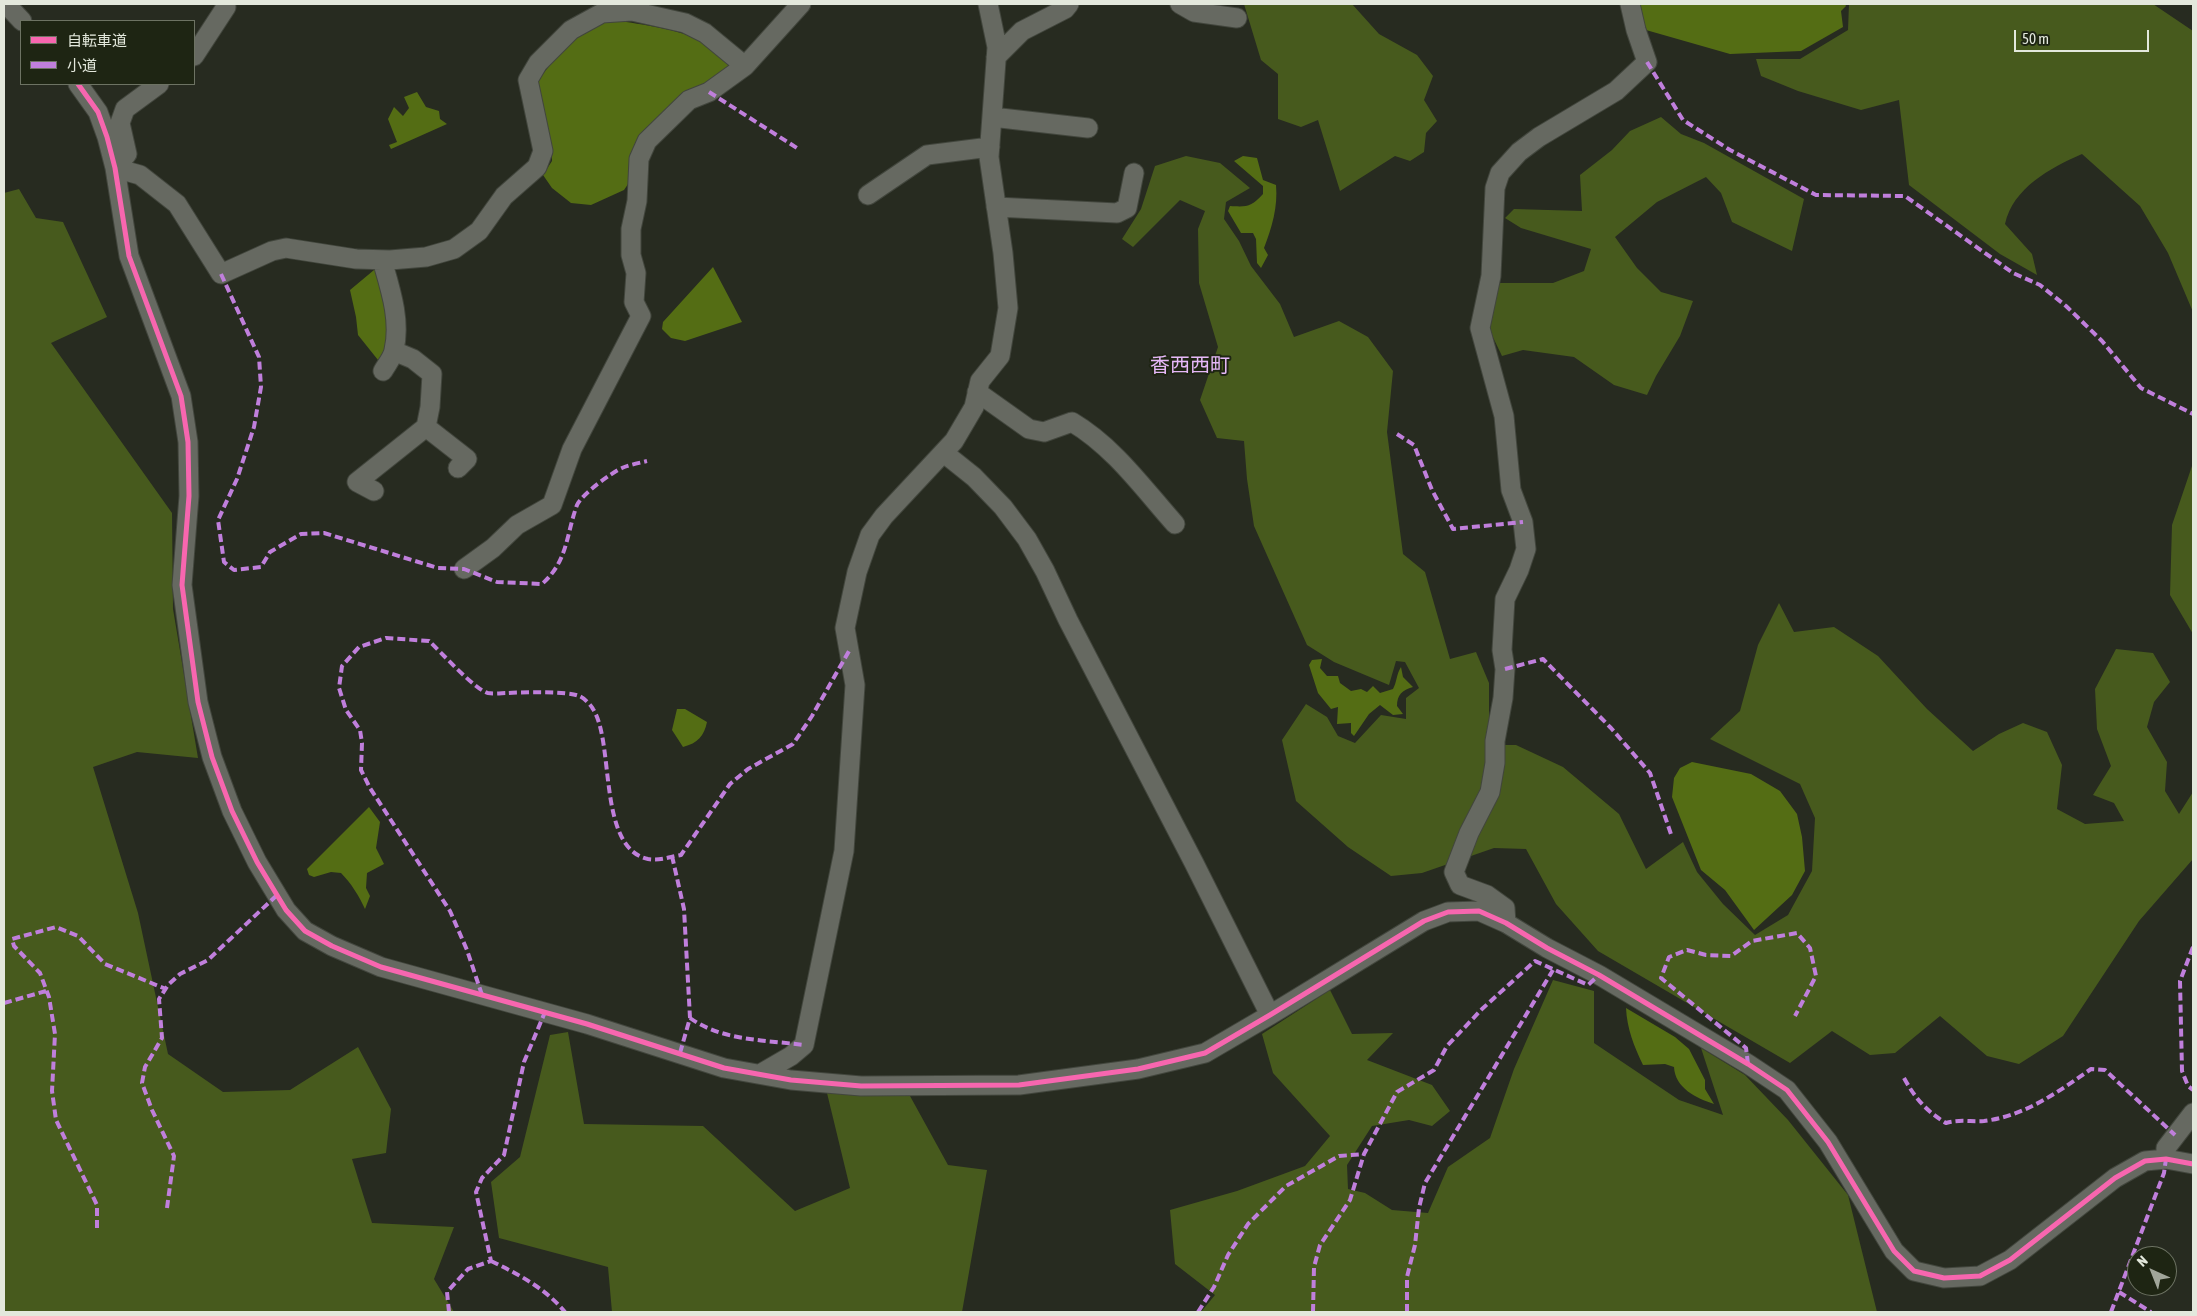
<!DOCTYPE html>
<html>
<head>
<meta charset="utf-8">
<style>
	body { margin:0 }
	#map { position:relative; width:2197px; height:1316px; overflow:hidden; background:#272b20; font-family:"Asap Condensed","Noto Sans JP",sans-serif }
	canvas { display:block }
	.frame { position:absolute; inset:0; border:5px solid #e3e8dc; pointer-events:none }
	.legend { position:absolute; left:20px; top:20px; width:175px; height:65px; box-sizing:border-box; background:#1e2513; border:1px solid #6d7363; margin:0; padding:6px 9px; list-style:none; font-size:15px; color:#e3e8dc }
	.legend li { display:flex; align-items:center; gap:10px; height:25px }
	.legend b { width:25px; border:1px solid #6d7363 }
	.north { position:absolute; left:2127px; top:1246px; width:50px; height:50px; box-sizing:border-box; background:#1e2513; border:1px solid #6d7363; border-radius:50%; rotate:316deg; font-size:14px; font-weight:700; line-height:20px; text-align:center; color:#e3e8dc }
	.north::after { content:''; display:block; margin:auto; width:18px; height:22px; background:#a1a69a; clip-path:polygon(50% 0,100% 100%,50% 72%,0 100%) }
	.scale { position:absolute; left:2014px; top:30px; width:135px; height:22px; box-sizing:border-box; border:2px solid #e3e8dc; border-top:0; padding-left:6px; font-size:15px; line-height:18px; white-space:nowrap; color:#e3e8dc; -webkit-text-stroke:4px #1e2513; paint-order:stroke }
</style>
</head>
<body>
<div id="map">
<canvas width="2197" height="1316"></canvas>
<div class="frame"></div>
<ul class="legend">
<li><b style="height:6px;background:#f766af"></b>自転車道</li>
<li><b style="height:6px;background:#c07fdc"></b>小道</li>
</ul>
<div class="north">N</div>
<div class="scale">50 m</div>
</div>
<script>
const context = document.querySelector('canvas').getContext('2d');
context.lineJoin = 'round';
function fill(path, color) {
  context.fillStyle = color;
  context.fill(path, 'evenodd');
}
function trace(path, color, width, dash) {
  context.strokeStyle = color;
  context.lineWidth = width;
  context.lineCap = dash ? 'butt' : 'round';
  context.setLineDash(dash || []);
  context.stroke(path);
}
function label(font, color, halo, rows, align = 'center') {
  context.font = font + ' "Asap Condensed","Noto Sans JP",sans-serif';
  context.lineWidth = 4;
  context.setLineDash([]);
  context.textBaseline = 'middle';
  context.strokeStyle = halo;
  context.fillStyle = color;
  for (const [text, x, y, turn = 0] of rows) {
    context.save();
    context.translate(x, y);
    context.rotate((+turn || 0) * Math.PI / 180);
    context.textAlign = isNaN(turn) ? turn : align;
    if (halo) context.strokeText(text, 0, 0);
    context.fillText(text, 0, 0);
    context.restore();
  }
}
fill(new Path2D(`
	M1244,4H1352L1379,34L1417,55L1433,76L1424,100L1437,121L1426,133L1424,152L1410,161L1395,156L1340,191L1318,120L1301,127L1278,119V74L1261,60Z
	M1849,4H2153L2193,31V312L2168,253L2140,206L2082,154C2050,168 2013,188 2005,224L2032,254L2037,275L2000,254L1909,185L1899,100L1861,110L1798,91L1761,76L1756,59H1800L1848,30Z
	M1661,117L1681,134L1704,143L1804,199L1792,251L1732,222L1721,193L1706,177L1657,202L1615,237L1637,268L1661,292L1693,301L1680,336L1656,376L1647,395L1614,385L1574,357L1523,350L1502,356L1489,329L1498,283H1553L1584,271L1591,249L1521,228L1505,218L1514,209L1582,211L1580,175L1612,150L1630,131Z
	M1186,156L1220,163L1250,188L1226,202L1224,219L1239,241L1251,266L1280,304L1294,337L1339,321L1368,337L1393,371L1387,432L1403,554L1425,572L1450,659L1476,652L1489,683V745H1516L1563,767L1619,814L1646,869L1683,842L1697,872L1723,904L1755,935L1788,915L1812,871L1815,818L1800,784L1710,739L1740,711L1758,645L1779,603L1794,632L1834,627L1878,656L1927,709L1973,751L1999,734L2023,723L2047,732L2062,765L2057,809L2085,824L2124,821L2114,803L2093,795L2111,766L2097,729L2095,689L2116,649L2153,653L2170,682L2154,702L2147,727L2167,762L2165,791L2179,814L2193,792V859L2139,921L2063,1036L2019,1064L1987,1056L1940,1016L1895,1053L1870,1055L1832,1031L1790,1063L1598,951L1556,904L1526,849L1494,848L1422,873L1391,876L1348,847L1296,801L1282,740L1306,704L1327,717L1338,736L1355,743L1381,715L1406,719V698L1419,688L1405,662L1396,661L1389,685L1334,662L1307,645L1254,526L1247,479L1244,441L1217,438L1200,400L1218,347L1199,283L1198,229L1205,211L1180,200L1133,247L1122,239L1141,209L1155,166Z
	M19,189L36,218L63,222L107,317L51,343L172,513L173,609L198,758L137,752L93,767L138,913L168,1054L223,1092L290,1090L358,1047L391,1109L386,1153L352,1159L372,1223L454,1227L434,1279L454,1312H4V193Z
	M2193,463V634L2170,595L2172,525Z
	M1553,980L1594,991V1043L1679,1100L1723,1115L1701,1048L1745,1075L1788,1120L1848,1195L1877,1312H1201L1215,1295L1175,1264L1170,1210L1237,1191L1305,1166L1330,1136L1273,1073L1262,1034L1330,990L1352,1034L1393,1033L1367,1060L1432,1085L1450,1111L1432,1126L1409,1120L1372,1126L1347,1165L1348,1189L1365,1193L1392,1210L1428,1213L1448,1167L1490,1138L1514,1069Z
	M568,1032L584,1124L703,1126L795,1211L850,1188L827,1093L910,1096L948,1165L987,1170L962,1312H612L608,1267L499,1238L491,1182L520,1157L550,1035Z`), '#475a1d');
fill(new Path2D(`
	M1638,4H1845L1846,6L1841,11L1843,27L1801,51L1730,54L1646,30Z
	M621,21C649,26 680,29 705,43C715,48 724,58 732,66L689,94L624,190L591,205L571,203L552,188L543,175L552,161V146L537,83C549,63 579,31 602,23C607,21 615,21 621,21Z
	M417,92L426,107L439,111L440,119L447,124L391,149L389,145L397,142L388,119L394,107L403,116L409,108L404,97Z
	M1243,156L1257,158L1263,180L1276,185C1278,207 1272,227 1264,248L1268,255L1261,268L1257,263L1256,239L1253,233H1241L1228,211L1230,206C1247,207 1251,207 1263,194V186L1234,161Z
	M380,265L394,328L382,365L358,335L356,317L350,290Z
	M713,267L742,322L685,341L671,338L662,329L663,322Z
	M1322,659L1320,668L1327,676H1338L1340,683L1351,691L1361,689L1367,692L1373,686L1380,693L1393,689C1397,682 1396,675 1401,667L1403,677L1413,687C1402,690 1397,695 1397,706L1403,714L1393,715L1380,705L1369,714L1354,736L1351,733V723L1337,724L1338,707L1331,709L1318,693L1309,665L1312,660Z
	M677,709H685L707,722C704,736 698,743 683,747L672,730Z
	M1692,762L1751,774L1780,791L1797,814L1802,837L1805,871L1792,895L1754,930L1725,890L1701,870L1672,797L1674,778L1680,768Z
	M369,807L380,822L376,848L384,864L367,873L366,888L370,896L365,909C359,896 351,883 341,873L331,872L314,877L309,875L307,869Z
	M1626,1008L1675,1037L1689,1049L1705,1080V1089L1714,1104C1696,1098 1675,1088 1674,1067L1665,1064L1643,1065C1634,1046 1627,1029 1626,1008Z`), '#546d14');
const minor = new Path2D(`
	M6,4L22,21
	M1180,4L1194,12L1237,18
	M194,56L226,7L225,4
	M996,57L1022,31L1065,9L1069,4
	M78,84L98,112L107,137L115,168L129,256L181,396L188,442L189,496L182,585L198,702L212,757L232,811L257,862L286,910L305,931L332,946L381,967L587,1024L724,1068L791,1080L861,1086L1019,1085L1138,1069L1205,1053L1270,1015L1424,921L1448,912L1479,911L1506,923L1547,948L1599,975L1748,1064L1787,1090L1828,1142L1894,1251L1914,1271L1944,1278L1980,1276L2010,1260L2115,1178L2145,1161L2166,1159L2193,1164
	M159,84L125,109L120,123L127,154L115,168L140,175L177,204L221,274L272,251L286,248L356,259L390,260L426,257L454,249L479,231L504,196L537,167L543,151L528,80L538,63L571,30L602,13L632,11L685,23L705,33L745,66
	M992,117L1088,128
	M868,195L927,155L990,147
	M996,207L1117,213L1127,208L1134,173
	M382,260C390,288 401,320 394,350C393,357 387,364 383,371
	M977,392L1029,429L1044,432L1072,422C1114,447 1143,488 1175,524
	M426,427L467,459L458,468
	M944,453L974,477L1003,507L1027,539L1045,571L1068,620L1194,863L1270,1015
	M374,491L357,482L426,427L430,407L432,374L413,359L394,351
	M464,569L493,548L517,525L552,505L572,449L641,316L634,302L636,273L631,255V229L637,201L639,159L647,141L689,100L709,92L745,66L801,4
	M1506,923L1505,908L1487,895L1460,885L1454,872L1469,833L1490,792L1495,763V741L1503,698L1505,669L1502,650L1505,599L1519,570L1526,549L1523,522L1511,490L1504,416L1480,328L1491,276L1495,188L1500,173L1519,152L1539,137L1616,91L1647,62L1636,30L1630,4
	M760,1074L791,1056L804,1045L844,851L855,685L845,628L857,572L870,535L884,516L954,441L974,407L980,381L1000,356L1008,308L1003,253L989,157L997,47L988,4
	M2166,1159V1148L2193,1113`);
trace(minor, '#42463d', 21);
trace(minor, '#666961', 19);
trace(new Path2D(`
	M1647,62L1683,120L1730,150L1816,195L1905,196L2013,273L2040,285L2066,306L2102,341L2141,388L2193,414
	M709,92L797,148
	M221,274L259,357L261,387L254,427L237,479L218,520L224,562L234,570L261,567L270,552L301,534L324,533L438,568L464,569L497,582L542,584C568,561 566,535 577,505C582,494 611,473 622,468C629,465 639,463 647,461
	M1397,434L1414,445L1432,490L1453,529L1523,522
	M1505,669L1543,659L1611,728L1650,773L1672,837
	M672,856L684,909L690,1018L680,1053
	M2193,947L2180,981L2182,1071L2188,1086L2193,1090
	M482,995L467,950L450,911L370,788L361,770L362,743L360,730L346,710L339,688L342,666L359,647L386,638L429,641C440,651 475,690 488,693C494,694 502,693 507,693C521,692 569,691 579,696C583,697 591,705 593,709C615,743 597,848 648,859C660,861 669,857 681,855L730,784L748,769L793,744L812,716L849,651
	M4,1003L46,991
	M690,1018C722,1041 766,1040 804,1045
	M1748,1064L1746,1048L1661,978L1669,957L1687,950L1706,955L1731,956L1752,941L1797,933L1810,948L1816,976L1795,1016
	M1904,1078C1915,1098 1926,1111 1946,1123C1959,1119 1971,1122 1984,1121C2025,1116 2058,1092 2091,1069L2105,1070L2175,1135
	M167,1208L174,1156L152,1110L142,1083L145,1067L162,1038L159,999L168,985L180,974L208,960L277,895
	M97,1228V1205L56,1120L52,1091L55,1034L49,997L40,973L14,946L12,939L56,927L78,936L105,964L166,989
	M491,1261C518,1274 545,1288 565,1312
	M2119,1292L2151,1312
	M449,1312L447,1292L468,1269L491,1261L476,1192L482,1178L504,1155L524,1062L545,1012
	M1198,1312L1214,1287L1228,1255L1248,1224L1286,1186L1339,1156L1364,1154
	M1313,1312L1314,1267L1320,1245L1350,1200L1364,1154L1397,1092L1434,1070L1447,1046L1482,1009L1535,961L1588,985L1599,975
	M1407,1312V1277L1415,1245L1419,1208L1425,1183L1553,970
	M2111,1312L2164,1173L2166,1159`), '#c07fdc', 4, [8, 4]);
trace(new Path2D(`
	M78,84L98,112L107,137L115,168L129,256L181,396L188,442L189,496L182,585L198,702L212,757L232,811L257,862L286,910L305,931L332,946L381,967L587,1024L724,1068L791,1080L861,1086L1019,1085L1138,1069L1205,1053L1270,1015L1424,921L1448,912L1479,911L1506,923L1547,948L1599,975L1748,1064L1787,1090L1828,1142L1894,1251L1914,1271L1944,1278L1980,1276L2010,1260L2115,1178L2145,1161L2166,1159L2193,1164`), '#f766af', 5);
label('20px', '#e6b8f8', '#1e2513', [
	["香西西町",1190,366]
]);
</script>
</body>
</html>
